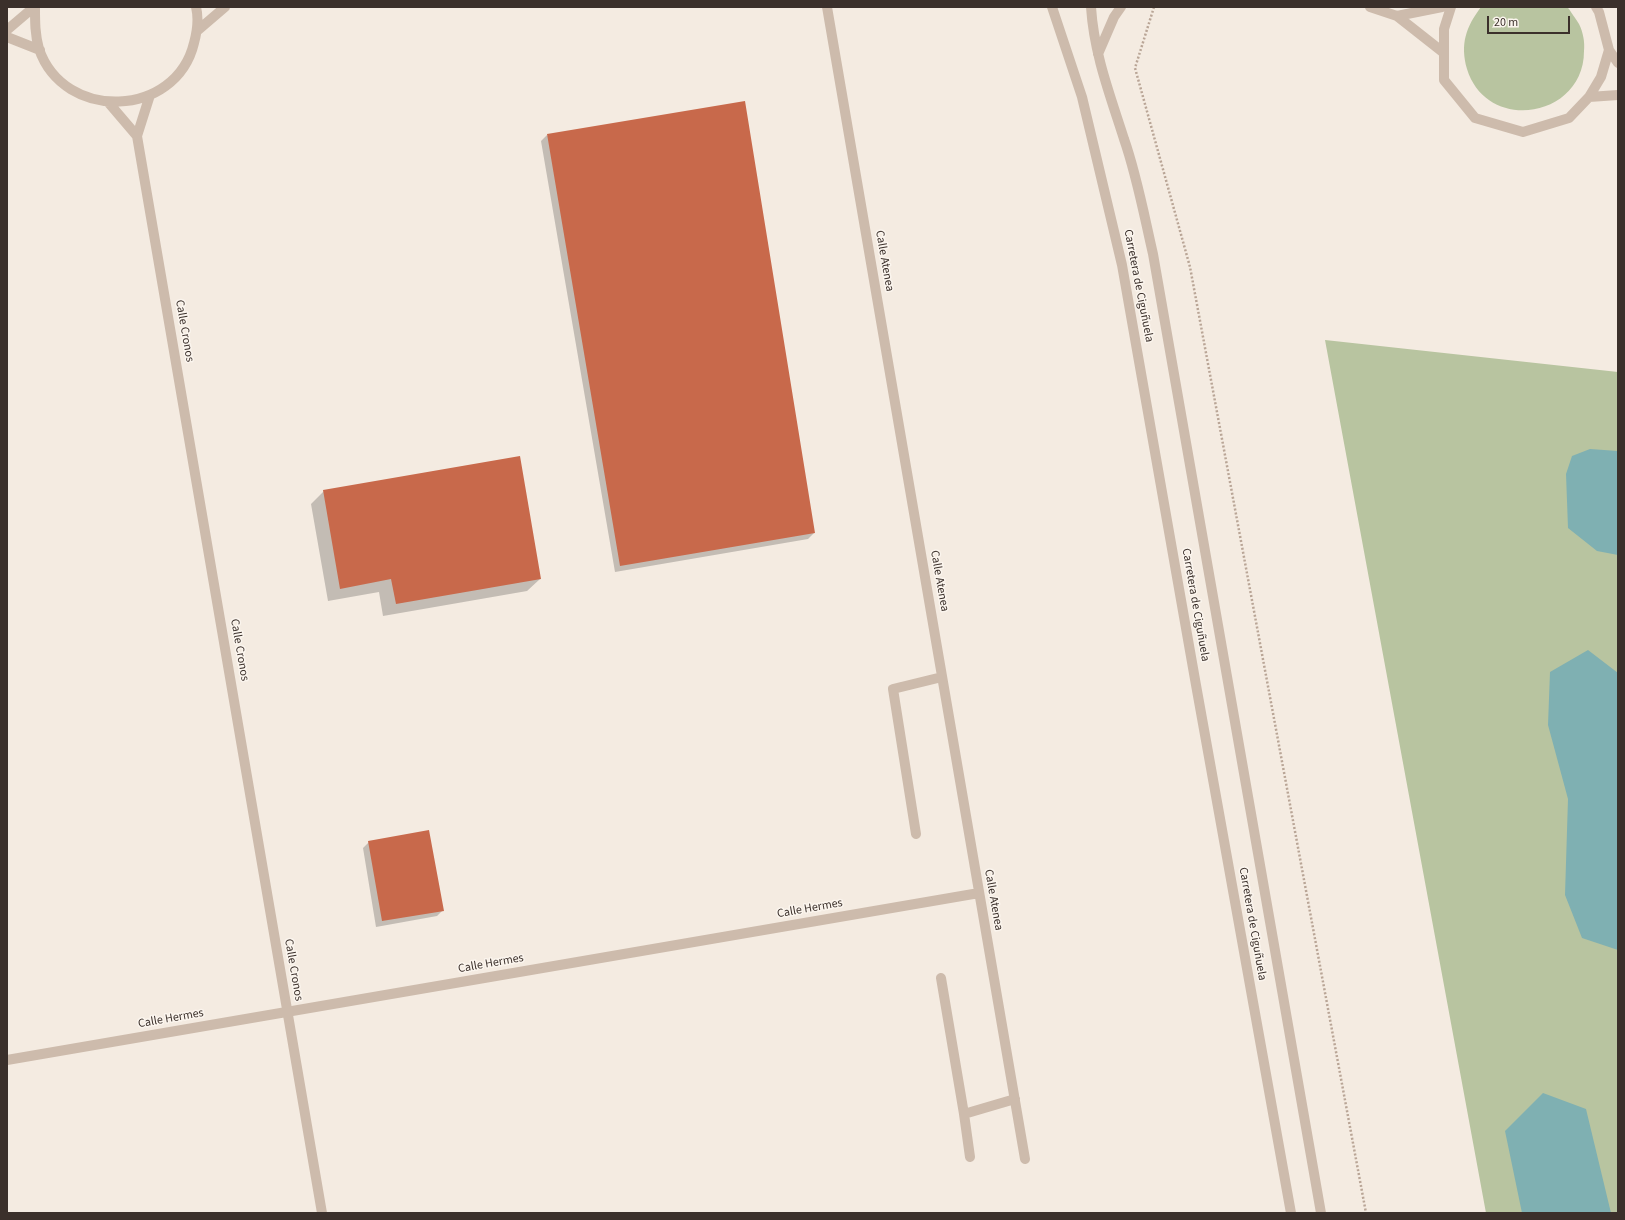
<!DOCTYPE html>
<html>
<head>
<meta charset="utf-8">
<style>
	body { margin:0 }
	#map { position:relative; width:1625px; height:1220px; overflow:hidden; background:#f4ebe1; font-family:"Source Sans 3",sans-serif }
	canvas { display:block }
	.frame { position:absolute; inset:0; border:8px solid #3b302b; pointer-events:none }
	.scale { position:absolute; left:1487px; top:16px; width:83px; height:18px; box-sizing:border-box; border:2px solid #3b302b; border-top:0; padding-left:5px; font-size:12px; line-height:14px; white-space:nowrap; color:#3b302b; -webkit-text-stroke:3px #fbf5ee; paint-order:stroke }
</style>
</head>
<body>
<div id="map">
<canvas width="1625" height="1220"></canvas>
<div class="frame"></div>
<div class="scale">20 m</div>
</div>
<script>
const context = document.querySelector('canvas').getContext('2d');
context.lineJoin = 'round';
function fill(path, color) {
  context.fillStyle = color;
  context.fill(path, 'evenodd');
}
function trace(path, color, width, dash) {
  context.strokeStyle = color;
  context.lineWidth = width;
  context.lineCap = dash ? 'butt' : 'round';
  context.setLineDash(dash || []);
  context.stroke(path);
}
function label(font, color, halo, rows, align = 'center') {
  context.font = font + ' "Source Sans 3",sans-serif';
  context.lineWidth = 3;
  context.setLineDash([]);
  context.textBaseline = 'middle';
  context.strokeStyle = halo;
  context.fillStyle = color;
  for (const [text, x, y, turn = 0] of rows) {
    context.save();
    context.translate(x, y);
    context.rotate((+turn || 0) * Math.PI / 180);
    context.textAlign = isNaN(turn) ? turn : align;
    if (halo) context.strokeText(text, 0, 0);
    context.fillText(text, 0, 0);
    context.restore();
  }
}
fill(new Path2D(`
	M1481,7H1567L1569,9C1572,14 1576,19 1579,24C1583,32 1585,42 1584,51C1584,118 1487,134 1467,69C1460,44 1466,27 1481,7Z
	M1325,340L1618,372V1213H1486Z`), '#b8c4a0');
fill(new Path2D(`
	M1590,449L1618,451V555L1597,551L1568,528L1566,474L1572,456Z
	M1588,650L1618,673V950L1582,938L1565,895L1568,799L1548,725L1550,672Z
	M1543,1093L1586,1109L1611,1213H1522L1505,1131Z`), '#7fb0b2');
fill(new Path2D(`
	M547,135L814,533L808,539L615,572L541,141Z
	M324,491L540,579L527,591L383,616L379,592L328,601L311,504Z
	M369,842L443,910L437,916L376,927L363,848Z`), '#0003');
fill(new Path2D(`
	M745,101L815,533L620,566L547,134Z
	M520,456L541,579L396,604L391,579L340,589L323,490Z
	M429,830L444,911L382,921L368,841Z`), '#c8694b');
trace(new Path2D(`
	M1154,7L1135,68L1190,267L1366,1213`), '#b9a596', 2.5, [2, 2]);
trace(new Path2D(`
	M35,7C35,22 35,35 39,49C64,122 176,118 194,43C197,32 199,19 196,7
	M827,7L1025,1159
	M1052,7L1082,97L1122,265L1196,685L1291,1213
	M1091,7C1094,54 1110,95 1124,139C1137,176 1144,215 1153,254L1321,1213
	M1370,7L1397,16L1444,53
	M1451,7L1444,29V80L1475,118L1523,132L1569,118L1589,97L1601,77L1609,50L1599,12L1596,7
	M1397,16L1442,7
	M7,30L34,7
	M197,31L225,7
	M7,37L40,50
	M1609,50L1618,63
	M1098,54L1114,17L1121,7
	M1589,97L1618,95
	M108,102L137,136L322,1213
	M137,136L150,95
	M916,834L893,689L942,677
	M941,978L964,1114L1015,1099
	M7,1060L979,893
	M964,1114L970,1157`), '#cdbbac', 10);
label('12px', '#3b302b', '#fbf5ee', [
	["Calle Atenea",884,261,80],
	["Carretera de Ciguñuela",1138,286,79],
	["Calle Cronos",184,331,80],
	["Calle Atenea",939,581,80],
	["Carretera de Ciguñuela",1195,605,80],
	["Calle Cronos",239,650,80],
	["Calle Atenea",993,900,80],
	["Calle Hermes",810,909,-10],
	["Carretera de Ciguñuela",1252,924,80],
	["Calle Hermes",491,964,-10],
	["Calle Cronos",293,970,80],
	["Calle Hermes",171,1019,-10]
]);
</script>
</body>
</html>
